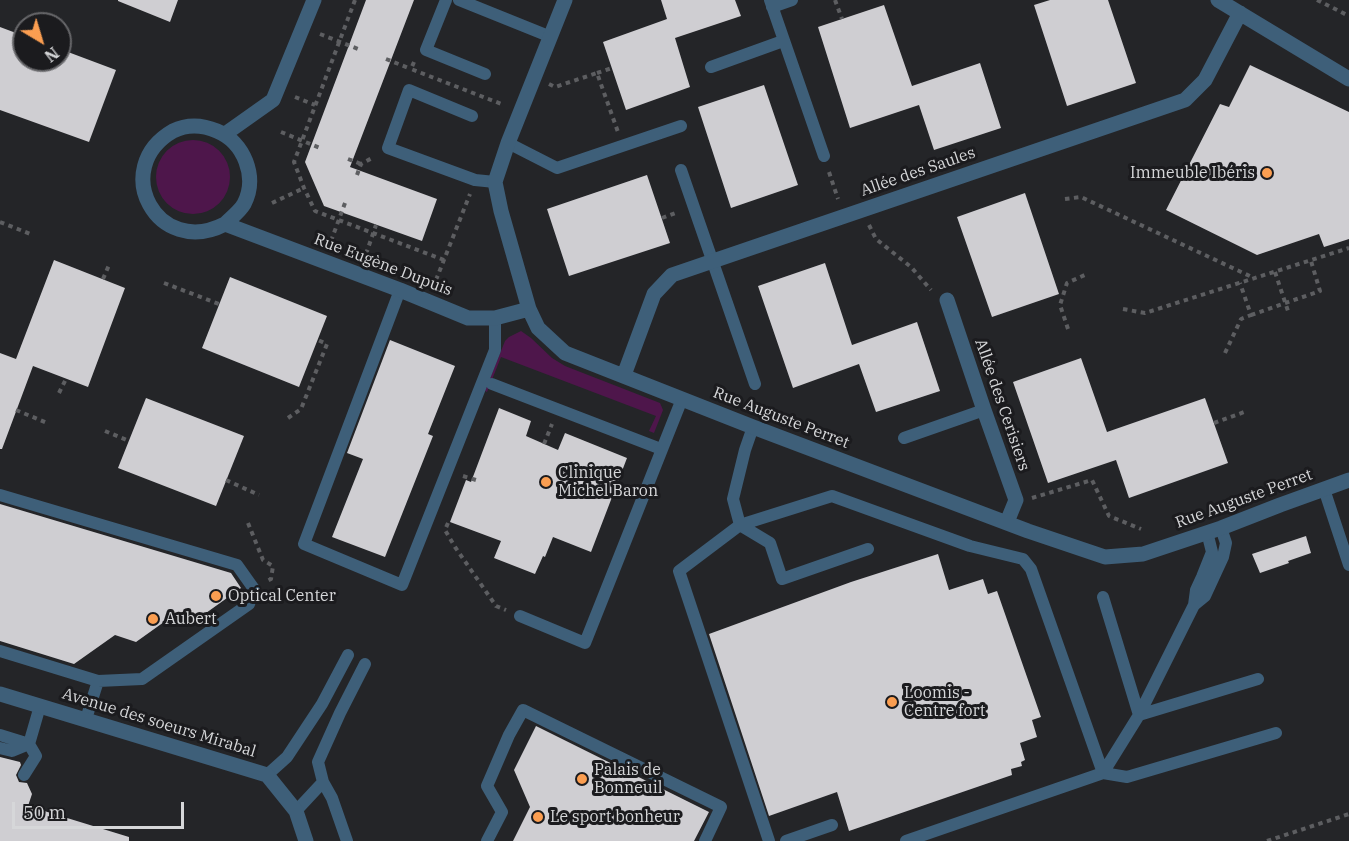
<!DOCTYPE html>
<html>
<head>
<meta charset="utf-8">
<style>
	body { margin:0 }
	#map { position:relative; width:1349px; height:841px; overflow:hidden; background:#242528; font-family:"IBM Plex Serif",serif }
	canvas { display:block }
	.north { position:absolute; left:12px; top:12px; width:60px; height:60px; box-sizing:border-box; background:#1b1b1e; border:2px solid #666669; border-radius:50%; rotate:142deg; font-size:16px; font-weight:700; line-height:24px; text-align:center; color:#d6d7d9 }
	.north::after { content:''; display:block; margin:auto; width:21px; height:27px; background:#fb9e51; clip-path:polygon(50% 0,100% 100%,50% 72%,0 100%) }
	.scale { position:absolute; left:12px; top:802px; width:172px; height:27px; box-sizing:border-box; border:3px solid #d6d7d9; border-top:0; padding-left:8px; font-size:18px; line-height:21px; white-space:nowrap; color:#d6d7d9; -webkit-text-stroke:4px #1b1b1e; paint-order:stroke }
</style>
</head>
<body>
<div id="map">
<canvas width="1349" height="841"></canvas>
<div class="north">N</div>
<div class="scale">50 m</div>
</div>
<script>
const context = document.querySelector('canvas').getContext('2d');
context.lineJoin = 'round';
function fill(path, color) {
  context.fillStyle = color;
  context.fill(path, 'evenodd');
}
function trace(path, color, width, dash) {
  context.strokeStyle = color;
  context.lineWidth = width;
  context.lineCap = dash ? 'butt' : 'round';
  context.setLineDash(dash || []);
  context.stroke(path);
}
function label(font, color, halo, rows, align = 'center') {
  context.font = font + ' "IBM Plex Serif",serif';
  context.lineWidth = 6;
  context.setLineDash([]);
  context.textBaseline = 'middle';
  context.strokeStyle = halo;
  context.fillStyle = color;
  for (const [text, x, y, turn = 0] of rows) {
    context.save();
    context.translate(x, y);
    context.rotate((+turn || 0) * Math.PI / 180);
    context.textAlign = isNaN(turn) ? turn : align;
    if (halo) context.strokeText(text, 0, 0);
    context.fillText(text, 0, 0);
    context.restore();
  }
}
fill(new Path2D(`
	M156 177a37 37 0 1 1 74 0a37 37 0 1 1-74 0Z
	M521,331L531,338L552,358L565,366L660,403L663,410L654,433L649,431L656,416L501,357L487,392L485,391L505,341L509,337Z`), '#4e164b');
fill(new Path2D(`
	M118,0H178L170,22L118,1Z
	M366,0H414L350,167L437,199L422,241L324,206L305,162Z
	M661,0H735L741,16L675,38L690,87L626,110L603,42L667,19Z
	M1050,0H1108L1136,83L1067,106L1034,5Z
	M884,5L912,86L980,63L1001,128L934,150L919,105L850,128L818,27Z
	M0,27L24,36V60H60V49L116,70L89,142L0,110Z
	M1250,65L1349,112V239L1324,247L1319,234L1257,255L1166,210L1220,104L1229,107Z
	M764,85L798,185L731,208L698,107Z
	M647,175L670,243L569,276L547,209Z
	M1025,193L1059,294L992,317L957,217Z
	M54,260L125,288L88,387L33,366L2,449H0V353L16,359Z
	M825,263L852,345L917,322L940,391L876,412L859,364L793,388L758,286Z
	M230,277L327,316L299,387L202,348Z
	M390,340L455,366L428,434L433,436L385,557L332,537L363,459L347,453Z
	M1081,358L1107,432L1205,398L1228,463L1129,498L1116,460L1048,483L1013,382Z
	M146,398L244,436L216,506L118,468Z
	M499,408L531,421L526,436L558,450L565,433L627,458L591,552L553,537L545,557L543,556L535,574L494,558L501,541L450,522L466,480L471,482Z
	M0,504L231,573L241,588L199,618L178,612L136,642L115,635L74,664L0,641Z
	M1306,536L1311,553L1288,561L1289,563L1260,573L1252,554Z
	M938,554L949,590L983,579L988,594L997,591L1041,717L1032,720L1037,737L1020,743L1025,760L1021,762L1022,766L1011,769L1012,775L849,831L837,792L769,816L709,634L851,582Z
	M536,726L709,812L694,841H513L530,807L514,770Z
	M0,757L20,762L21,765L16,775L19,782L27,783L32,794L28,806L129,837V841H0Z`), '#cfced2');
trace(new Path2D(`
	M355,0L294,162L304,188L315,211L444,260
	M835,0L842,19
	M1317,0L1349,16
	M320,34L358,49
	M386,59L411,69
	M414,62L411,69L504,105
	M597,73L612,68
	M549,84L555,87L597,73L618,132
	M295,97L315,105
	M281,132L320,148
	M348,159L361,164
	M829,172L838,199
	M357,175L361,164L374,157
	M1065,199L1081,197L1254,278
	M272,203L304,188
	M662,218L678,212
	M0,222L33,235
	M869,225L876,239L911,267L931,290
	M331,241L345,203
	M366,254L376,225
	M1275,272L1288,311
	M103,279L109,265
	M436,280L470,194
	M164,283L219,304
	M1123,309L1145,313L1349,248
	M1251,315L1320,291L1311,261
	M1068,329L1060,305L1067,283L1087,274
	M1225,353L1241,319L1251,315L1240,283
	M59,393L66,379
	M16,410L47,423
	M288,418L301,409L327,344L318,340
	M1214,423L1247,411
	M105,431L129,441
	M544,444L552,424
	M463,476L476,480
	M226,480L259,495
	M1032,498L1092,480L1109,516L1141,529
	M248,523L263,560L273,566L271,579L267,581
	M448,523L445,530L455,547L496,606L506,610
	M1267,841L1349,814`), '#5d5e61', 4, [4.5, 4.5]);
trace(new Path2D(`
	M446,0L426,50L485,74
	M459,0L551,37
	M770,0L824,156
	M772,7L792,0
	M711,67L783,41
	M472,116L409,90L388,148L475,180L495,182
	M508,143L557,168L681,126
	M681,170L755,384
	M400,290L304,544L402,585L495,350V318
	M492,384L661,449
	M753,427L745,450L733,499L740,525L679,571L769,841
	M904,438L984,410
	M1324,489L1349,565
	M0,495L237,565L254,589L249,604L142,679L98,681L86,719
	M868,549L782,579L770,543L740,525L832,496L970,546L1023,559L1031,569L1103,773L1139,715L1194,605L1196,590L1202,577L1212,552L1207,532
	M1103,597L1139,715L1258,679
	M1194,605L1205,596L1223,557L1226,543L1221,528
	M520,616L585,643L682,399
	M0,651L98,681
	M0,735L29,744L36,756L24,775
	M0,748L12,751L29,744L40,706
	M267,775L287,757L322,704L348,655
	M323,782L332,798L347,841
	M296,811L323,782L318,762L340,713L365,664
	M487,841L502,812L487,786L509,735L523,710L721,807L705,841
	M786,841L832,825
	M906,841L1103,773L1127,777L1276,733`), '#3e5f79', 12);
trace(new Path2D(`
	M565,0L508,143L495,182L501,211L529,309L538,328L565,353L753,427L1028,531L1105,557L1143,554L1221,528L1280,505L1349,480
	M1218,0L1349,79
	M225,134L273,100L314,0
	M225,224C231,218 240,211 244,204C258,177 244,142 217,131C203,125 187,124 173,131C109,168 157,259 225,224L400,290L468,318H495L529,309
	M947,300L984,410L1016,500L1007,522
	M624,375L654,294L672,275L1185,100L1205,80L1240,13
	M0,694L267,775L296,811L306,841`), '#3e5f79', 15);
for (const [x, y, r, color] of [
	[1267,173,6,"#fb9e51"],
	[546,482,6,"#fb9e51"],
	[216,596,6,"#fb9e51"],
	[153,619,6,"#fb9e51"],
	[892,702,6,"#fb9e51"],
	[582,779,6,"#fb9e51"],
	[538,817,6,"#fb9e51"]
]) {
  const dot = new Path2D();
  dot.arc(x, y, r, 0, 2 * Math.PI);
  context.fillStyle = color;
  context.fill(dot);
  trace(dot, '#1b1b1e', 2);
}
label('16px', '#d6d7d9', '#1b1b1e', [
	["Allée des Saules",918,172,-19],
	["Rue Eugène Dupuis",383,265,21],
	["Allée des Cerisiers",1002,405,71],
	["Rue Auguste Perret",781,418,21],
	["Rue Auguste Perret",1244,499,-20],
	["Avenue des soeurs Mirabal",159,723,17]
]);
label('16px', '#d6d7d9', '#1b1b1e', [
	["Immeuble Ibéris",1255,173,"right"],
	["Clinique",558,473],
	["Michel Baron",558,491],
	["Optical Center",228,596],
	["Aubert",165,619],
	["Loomis -",904,693],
	["Centre fort",904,711],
	["Palais de",594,770],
	["Bonneuil",594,788],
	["Le sport bonheur",550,817]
], 'left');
</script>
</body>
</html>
